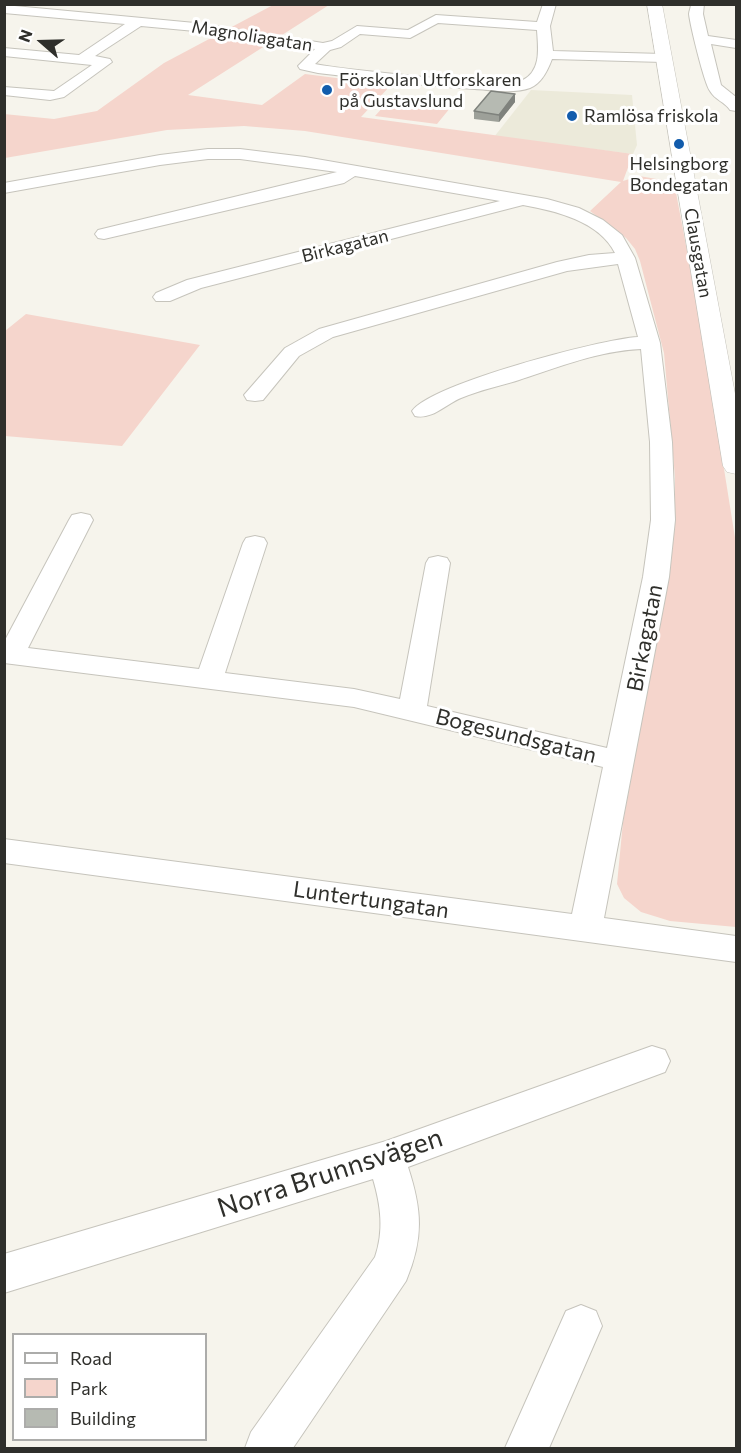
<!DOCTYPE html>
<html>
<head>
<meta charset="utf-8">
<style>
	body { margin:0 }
	#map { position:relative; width:741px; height:1453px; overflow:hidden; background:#f6f4ec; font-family:Commissioner,sans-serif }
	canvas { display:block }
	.frame { position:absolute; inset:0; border:6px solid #2f2f2b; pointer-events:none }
	.legend { position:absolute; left:12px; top:1333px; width:195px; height:108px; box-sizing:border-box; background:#fff; border:2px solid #acacaa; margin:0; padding:8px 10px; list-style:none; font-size:18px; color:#2f2f2b }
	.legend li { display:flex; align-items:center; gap:12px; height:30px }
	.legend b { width:30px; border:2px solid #acacaa }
	.north { position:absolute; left:12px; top:12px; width:60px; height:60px; -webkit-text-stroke:4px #fff; paint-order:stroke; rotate:290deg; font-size:16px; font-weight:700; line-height:24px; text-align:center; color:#2f2f2b }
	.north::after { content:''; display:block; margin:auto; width:21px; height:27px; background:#2f2f2b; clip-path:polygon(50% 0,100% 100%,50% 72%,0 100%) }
</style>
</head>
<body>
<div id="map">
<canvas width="741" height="1453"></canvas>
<div class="frame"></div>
<ul class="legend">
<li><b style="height:8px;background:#fff"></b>Road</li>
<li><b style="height:16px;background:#f5d5cc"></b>Park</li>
<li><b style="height:16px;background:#b6bab2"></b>Building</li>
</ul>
<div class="north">N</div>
</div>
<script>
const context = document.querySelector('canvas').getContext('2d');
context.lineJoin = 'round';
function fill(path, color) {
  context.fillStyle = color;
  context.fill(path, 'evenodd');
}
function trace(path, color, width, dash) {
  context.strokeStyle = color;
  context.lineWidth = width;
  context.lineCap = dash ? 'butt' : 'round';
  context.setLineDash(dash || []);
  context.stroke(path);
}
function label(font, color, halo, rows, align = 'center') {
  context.font = font + ' Commissioner,sans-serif';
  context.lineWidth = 6;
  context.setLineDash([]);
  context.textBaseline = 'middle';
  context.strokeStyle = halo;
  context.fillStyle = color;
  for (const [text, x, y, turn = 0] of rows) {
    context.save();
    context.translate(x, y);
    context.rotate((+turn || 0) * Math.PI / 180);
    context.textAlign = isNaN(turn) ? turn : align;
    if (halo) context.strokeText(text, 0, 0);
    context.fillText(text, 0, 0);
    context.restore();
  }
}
fill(new Path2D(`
	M531,90L632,95L637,145L633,154L494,137Z`), '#eceada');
fill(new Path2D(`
	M273,5H329L188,95L262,105L305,74L391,85L361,117L633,154L623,181L639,176L674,182L701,325L736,544V927L670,921L641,912L624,898L617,884L623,822L671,563L675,523V477L664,353L640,261L635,249L626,238L590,211L621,182L305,131L244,126L167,130L5,158L4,114L54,119L97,111L164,63Z
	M394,95L455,102L437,124L375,116Z
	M26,314L200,345L122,446L5,436V331Z`), '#f5d5cc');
const minor = new Path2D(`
	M543,4H556L550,26L553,51L663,54L670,58L663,62L552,59C548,70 541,84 530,88C513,94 492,90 475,89C422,86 370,79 318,73L300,69L298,66L315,49L195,31L141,26L95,56L110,59L112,62L64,97L50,100L4,95V87L54,91L92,65L4,56V48L79,55L125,24L4,13V5L195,23L323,43L332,41L357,26L408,30L436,15L537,22ZM438,23L537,30C538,47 542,70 523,80C507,88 342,69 315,64L330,50L341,47L360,34L410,38Z
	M691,4H704L703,14L708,36L736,40V48L711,44L721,85L736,97V111L730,110C725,102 715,100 710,91C704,83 690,24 689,14C689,11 691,8 691,4Z
	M208,149H240L305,157L547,199L579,208L603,220L622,235L635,258L660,343L672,442L675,520L669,577L604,918L736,936V962L4,863V839L572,914L603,767L354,707L4,663V642L69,520L72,515L81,513L90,515L93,520L28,648L199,669L243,543L246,538L255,536L264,538L267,543L225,673L354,689L400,699L426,563L429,558L438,556L447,558L450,563L427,706L607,748L643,577L651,520L650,442L641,349C598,351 559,367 519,380C500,386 480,390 461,398C446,404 432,420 415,416L412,411C431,384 601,339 638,337L618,264L567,271L333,337L299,356L263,400L255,401L247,400L244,395L285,348L319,329L557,262L589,255L615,253C599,221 556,211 523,205L201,288L170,301H156L153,297L156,293L187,280L500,201L355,176L344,183L104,239L98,238L95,234L98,230L337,172L240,159H208L160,165L4,193V183L160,155Z
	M652,1046L665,1050L670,1061L665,1072L408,1167C422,1210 424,1238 406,1281L293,1448H245L251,1432L375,1257C384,1231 381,1206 373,1179L4,1293V1254L386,1141Z
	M581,1305L596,1311L602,1326L549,1448H505L566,1311Z`);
const major = new Path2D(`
	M647,4H662L736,399V474L727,472L723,466Z`);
trace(minor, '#c6c4bc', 2);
trace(major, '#c6c4bc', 1);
fill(minor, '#fff');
fill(major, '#fff');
fill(new Path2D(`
	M515,94V102L499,122L474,119V111Z`), '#9da099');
fill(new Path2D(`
	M515,94V102L499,122V115Z`), '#7f827d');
const building = new Path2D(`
	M491,91L515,94L499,115L474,111Z`);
fill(building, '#b6bab2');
trace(building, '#7f827d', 1.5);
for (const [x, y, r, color] of [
	[327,90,6,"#125cac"],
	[572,116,6,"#125cac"],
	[679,144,6,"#125cac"]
]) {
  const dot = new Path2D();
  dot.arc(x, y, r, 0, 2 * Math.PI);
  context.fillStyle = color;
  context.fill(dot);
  trace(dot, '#fff', 2);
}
label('18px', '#2f2f2b', '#fff', [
	["Magnoliagatan",252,36,9],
	["Birkagatan",345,246,-14],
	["Clausgatan",698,253,80]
]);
label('18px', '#2f2f2b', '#fff', [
	["Förskolan Utforskaren",339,80],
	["på Gustavslund",339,101],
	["Ramlösa friskola",584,116],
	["Helsingborg",679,164,"center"],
	["Bondegatan",679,185,"center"]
], 'left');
label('22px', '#2f2f2b', '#fff', [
	["Birkagatan",645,638,-79],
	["Bogesundsgatan",516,736,14],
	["Luntertungatan",371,900,8]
]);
label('27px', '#2f2f2b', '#fff', [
	["Norra Brunnsvägen",330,1173,-18]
]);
</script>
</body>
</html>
